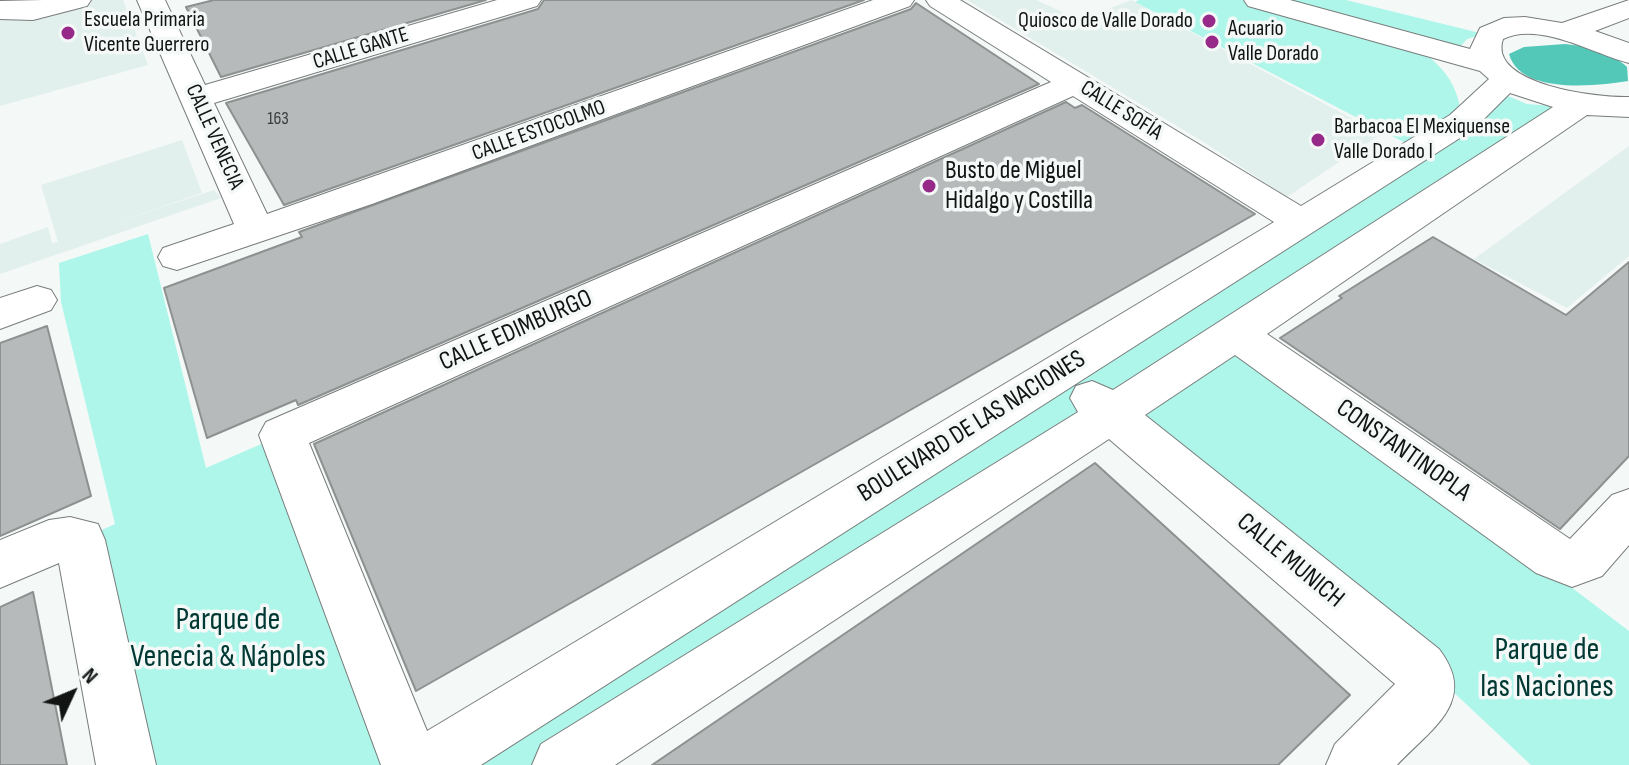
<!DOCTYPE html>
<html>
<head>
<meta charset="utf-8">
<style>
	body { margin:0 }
	#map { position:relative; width:1629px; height:765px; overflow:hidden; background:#f4f9f8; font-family:"Sofia Sans Condensed",sans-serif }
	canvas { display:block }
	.north { position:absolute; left:32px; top:653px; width:80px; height:80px; -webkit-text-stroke:6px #f4f9f8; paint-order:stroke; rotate:46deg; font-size:22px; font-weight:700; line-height:32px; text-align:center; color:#121413 }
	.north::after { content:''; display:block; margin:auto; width:28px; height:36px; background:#121413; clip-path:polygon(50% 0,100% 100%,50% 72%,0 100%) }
</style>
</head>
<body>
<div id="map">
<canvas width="1629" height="765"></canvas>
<div class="north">N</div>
</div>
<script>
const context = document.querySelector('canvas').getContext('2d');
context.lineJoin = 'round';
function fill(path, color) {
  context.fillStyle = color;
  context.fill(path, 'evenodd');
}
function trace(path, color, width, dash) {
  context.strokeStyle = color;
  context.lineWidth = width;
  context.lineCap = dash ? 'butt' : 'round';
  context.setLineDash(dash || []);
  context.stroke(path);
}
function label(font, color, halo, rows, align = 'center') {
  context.font = font + ' "Sofia Sans Condensed",sans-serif';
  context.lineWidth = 7;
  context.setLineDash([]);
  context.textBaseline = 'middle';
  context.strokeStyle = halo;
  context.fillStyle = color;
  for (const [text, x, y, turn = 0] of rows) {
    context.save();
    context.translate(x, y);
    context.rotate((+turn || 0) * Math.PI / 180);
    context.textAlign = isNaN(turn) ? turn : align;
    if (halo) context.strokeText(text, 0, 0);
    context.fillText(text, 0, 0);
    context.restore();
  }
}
fill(new Path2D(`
	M0,0H123L148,65L0,106Z
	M967,0H1036L1080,20L1131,0L1381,134L1287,197L1202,141Z
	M182,140L202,193L105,226L214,190L221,198L0,274V244L48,227L52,243L58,242L41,185Z
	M1629,146V256L1567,308L1474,259Z`), '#e1efed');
fill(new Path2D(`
	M1139,0H1346L1484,34L1467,39L1460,47L1413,44C1444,68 1458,81 1462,121L1496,91L1527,104L1567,107L1237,334L1629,631V765H1531L1449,688L1111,415L562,765H427L1417,149L1135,2Z
	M148,234L206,468L282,435L411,765H126L80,540L115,524L61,302L59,263Z`), '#aef6ea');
fill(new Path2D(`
	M1565,44C1586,46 1611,52 1627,67L1628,81C1597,86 1520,95 1509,54L1524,47Z`), '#53c7b8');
const building = new Path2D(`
	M214,0H486L221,77L186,7Z
	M544,0H864L284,205L226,103L538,9Z
	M916,3L1039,84L298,405L296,400L207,438L164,288L302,237L299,232L911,9Z
	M1066,102L1075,108L1082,105L1255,214L416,691L314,444Z
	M1433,237L1566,315L1629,262V456L1560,529L1280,338L1342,298L1339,296Z
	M47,326L91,496L0,536V343Z
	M1095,463L1350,695L1278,765H652Z
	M33,592L67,765H0V607Z`);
fill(building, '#b6baba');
trace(building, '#8d9190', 2);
const minor = new Path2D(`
	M43,0H91L87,6L33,20L0,19V1Z
	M137,0H165L205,85L497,0H541L537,6L214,103L267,214L873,0H914L910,6L372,204L177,270L163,266L158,257L163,248L234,224Z
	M926,0H960L1301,206L1450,115L1489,79L1480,71L1248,6L1244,0H1290L1470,49L1480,28L1504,18L1525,17L1562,23L1629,0V18L1595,31L1629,43V63C1594,54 1539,21 1503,39C1487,85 1599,98 1629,97V117L1587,115L1267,334L1570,539L1612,495L1629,489V545L1602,576L1572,587L1536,573L1235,355L1145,415L1439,649C1479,701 1432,728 1397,765H1326L1335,744L1395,684L1109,439L615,765H532L541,744L1078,412L1070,398L1076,386L1092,381L1113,390L1553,107L1510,93L1474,129L481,765H381L259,435L266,422L1051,82L930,6ZM1073,96L1274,222L427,731L309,443Z
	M37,286L51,290L57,300L51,310L0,329V298Z
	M70,517L98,524L105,540L156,765H96L59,563L0,588V540L49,520Z`);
trace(minor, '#787c7b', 2);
fill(minor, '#fff');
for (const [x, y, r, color] of [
	[1209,21,8,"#972989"],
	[68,33,8,"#972989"],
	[1212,42,8,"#972989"],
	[1318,140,8,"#972989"],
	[929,186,8,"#972989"]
]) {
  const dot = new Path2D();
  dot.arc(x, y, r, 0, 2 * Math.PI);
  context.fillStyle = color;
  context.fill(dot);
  trace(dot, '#f4f9f8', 3);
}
label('18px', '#3b3e3d', null, [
	["163",278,119]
]);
label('22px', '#121413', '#f4f9f8', [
	["Escuela Primaria",84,20],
	["Vicente Guerrero",84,45],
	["Quiosco de Valle Dorado",1193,21,"right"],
	["Acuario",1228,29],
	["Valle Dorado",1228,54],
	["Barbacoa El Mexiquense",1334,127],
	["Valle Dorado I",1334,152]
], 'left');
label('22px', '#121413', '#f4f9f8', [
	["CALLE GANTE",361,49,-17],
	["CALLE SOFÍA",1121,111,32],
	["CALLE ESTOCOLMO",539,131,-20],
	["CALLE VENECIA",214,137,66]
]);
label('26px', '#121413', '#f4f9f8', [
	["Busto de Miguel",945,171],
	["Hidalgo y Costilla",945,201]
], 'left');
label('26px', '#121413', '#f4f9f8', [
	["CALLE EDIMBURGO",516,331,-24],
	["BOULEVARD DE LAS NACIONES",972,427,-32],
	["CONSTANTINOPLA",1403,451,35],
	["CALLE MUNICH",1290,561,40]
]);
label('32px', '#003933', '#f4f9f8', [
	["Parque de",228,621],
	["Venecia & Nápoles",228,658],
	["Parque de",1547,651],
	["las Naciones",1547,688]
]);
</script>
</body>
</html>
